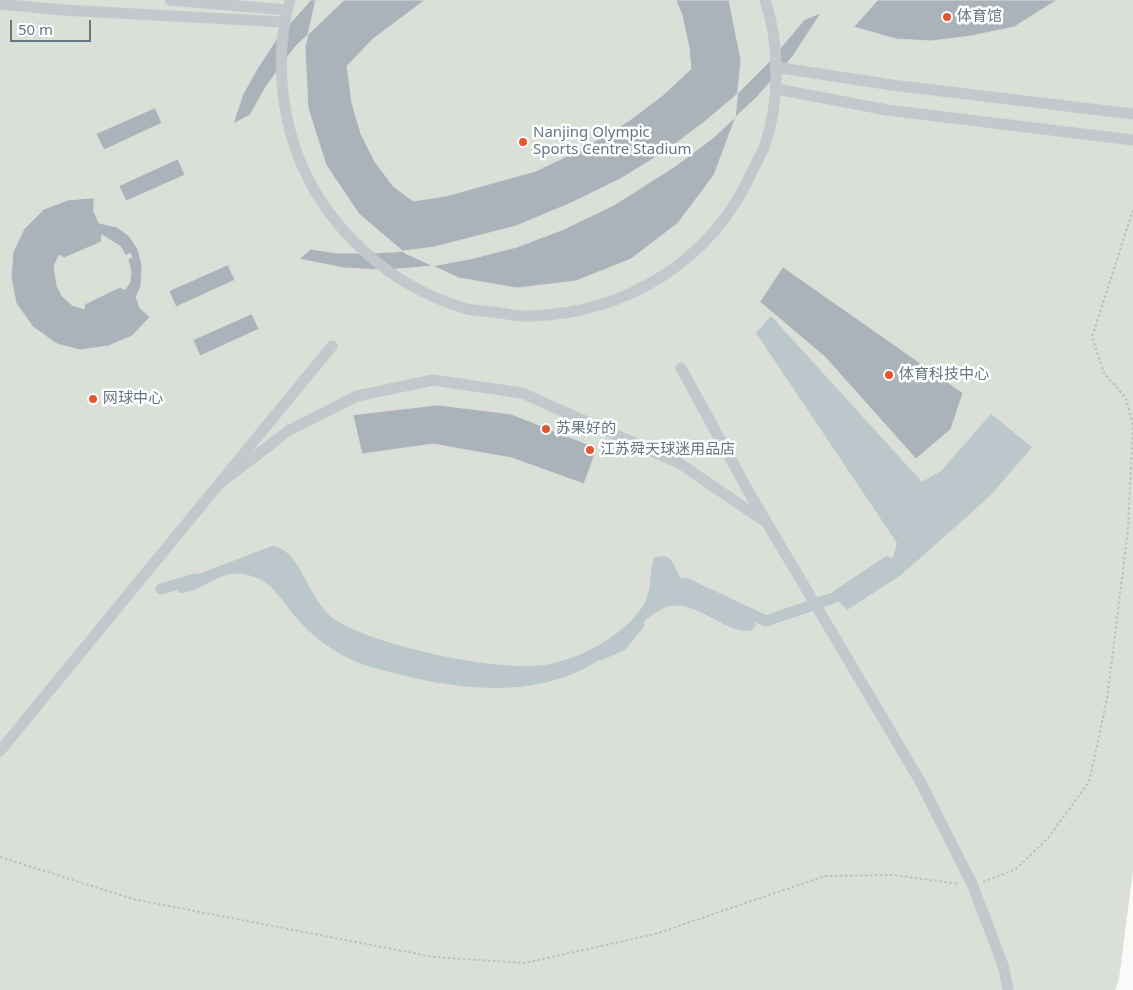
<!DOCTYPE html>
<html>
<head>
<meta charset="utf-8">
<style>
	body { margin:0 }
	#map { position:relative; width:1133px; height:990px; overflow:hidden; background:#fafaf8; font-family:"Noto Sans",sans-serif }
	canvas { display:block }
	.scale { position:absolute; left:10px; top:20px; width:81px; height:22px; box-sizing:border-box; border:2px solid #657683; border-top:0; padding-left:6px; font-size:15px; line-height:18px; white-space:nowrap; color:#657683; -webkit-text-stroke:4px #fff; paint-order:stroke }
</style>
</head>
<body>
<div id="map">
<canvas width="1133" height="990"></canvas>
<div class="scale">50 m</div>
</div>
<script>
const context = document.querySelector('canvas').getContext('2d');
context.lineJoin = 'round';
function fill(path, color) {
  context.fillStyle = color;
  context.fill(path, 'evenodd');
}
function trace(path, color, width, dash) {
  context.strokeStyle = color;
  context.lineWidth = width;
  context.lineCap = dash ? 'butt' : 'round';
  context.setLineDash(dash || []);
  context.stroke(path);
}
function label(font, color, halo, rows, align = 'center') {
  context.font = font + ' "Noto Sans","Noto Sans SC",sans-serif';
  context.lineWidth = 5;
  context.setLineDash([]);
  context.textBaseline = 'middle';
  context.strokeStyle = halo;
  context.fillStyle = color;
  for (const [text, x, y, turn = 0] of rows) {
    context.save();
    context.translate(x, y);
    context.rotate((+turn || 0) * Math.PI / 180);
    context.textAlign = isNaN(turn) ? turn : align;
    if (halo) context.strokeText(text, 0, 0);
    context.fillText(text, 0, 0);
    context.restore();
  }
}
fill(new Path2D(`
	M0,0H1133V870L1119,979L1115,990H0Z`), '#dadfd7');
fill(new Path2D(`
	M771,316L922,482L941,471L991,414L1032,447L991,495L926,553L901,575L847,610L836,599L893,557L897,543L756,333Z
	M272,546C302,549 307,602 337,621C378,646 496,672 544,665C579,660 623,636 643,606C652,592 649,574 654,558C673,550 674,569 682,580C687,586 694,592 700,596C714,605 752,608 756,625L752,630C725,636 697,598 667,607C646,614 622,644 602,658C533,705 443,688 368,666C343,658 320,643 302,624C282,604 275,579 243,574C218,570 202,593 179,593L177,589L180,583L188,578Z`), '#bbc7cb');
trace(new Path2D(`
	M161,589L195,579
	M674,591L685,583L766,621L833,598L887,562
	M600,655L622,645L639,624`), '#bbc7cb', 11);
const building = new Path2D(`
	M311,0H344L295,47L265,88L250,115L233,124L243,94L257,69L278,37Z
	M316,0H425L373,39L347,66L352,103L361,134L375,162L393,186L413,201L446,196L536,171L582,149L630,120L663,95L691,69L689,47L682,15L676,0H729L741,60L735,119L714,175L678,223L631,259L576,281L517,288L459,278L405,253L359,214L326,165L308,108L305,48Z
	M878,0H1057L1014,27L971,36L931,41L896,39L854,27Z
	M821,13L793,56L757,97L713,138L674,167L614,205L562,230L517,247L470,259L432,266L386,270L344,268L299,259L311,249L336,253H369L395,252L434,247L516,226L571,203L622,178L667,150L703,123L734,97L768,63L804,20Z
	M155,108L162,123L104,150L96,134Z
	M178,159L185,175L126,201L119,186Z
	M94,198V212L99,223L117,227L129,236L138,249L142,266L141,286L136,297L140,308L150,317L132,336L108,346L80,350L57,344L33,327L16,303L11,277L13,252L24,229L44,209L68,200ZM102,235L120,246L126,256L130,253L132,257L128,259L131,272L130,282L125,290L120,287L85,304L84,309L72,305L62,296L57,286L54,266L59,255L64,258L101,242Z
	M228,265L235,280L176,307L169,291Z
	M783,267L963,393L951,429L916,459L825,357L760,302Z
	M252,314L259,329L200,356L193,340Z
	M438,405L511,414L597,448L584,484L512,458L433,444L362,454L353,415Z`);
fill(building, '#aab3b9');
trace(building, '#dcdcda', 1);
trace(new Path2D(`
	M0,857L133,899L231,918L434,957L525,963L655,934L825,876L894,875L959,884
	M983,882L1016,869L1048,838L1089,782L1107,699L1128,529L1133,425L1126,398L1104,373L1092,337L1133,210`), '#bbbfc2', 2, [2.5, 2.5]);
trace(new Path2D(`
	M170,0L287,10
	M290,0C279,39 279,79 287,118C306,210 378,283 467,309C477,311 489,311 499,313C510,314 521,317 531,316C626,313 711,261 751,174C755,165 761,155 765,145C780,100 780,44 765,0
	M0,4L62,10L284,22
	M775,67L892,85L1133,114
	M777,89L887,110L1133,140
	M681,368L751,496L920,781L973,886L1004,968L1008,990
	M218,485L288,431L357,396L433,380L522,393L679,463L764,521
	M0,751L332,346`), '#c3c8cc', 11);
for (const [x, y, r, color] of [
	[947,17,5,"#e4572e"],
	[523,142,5,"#e4572e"],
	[889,375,5,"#e4572e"],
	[93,399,5,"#e4572e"],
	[546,429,5,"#e4572e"],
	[590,450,5,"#e4572e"]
]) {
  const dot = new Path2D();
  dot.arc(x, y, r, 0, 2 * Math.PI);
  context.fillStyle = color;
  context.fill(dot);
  trace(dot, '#fff', 2);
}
label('15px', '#657683', '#fff', [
	["体育馆",957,17],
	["Nanjing Olympic",533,133],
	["Sports Centre Stadium",533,150],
	["体育科技中心",899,375],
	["网球中心",103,399],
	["苏果好的",556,429],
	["江苏舜天球迷用品店",600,450]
], 'left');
</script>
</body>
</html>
